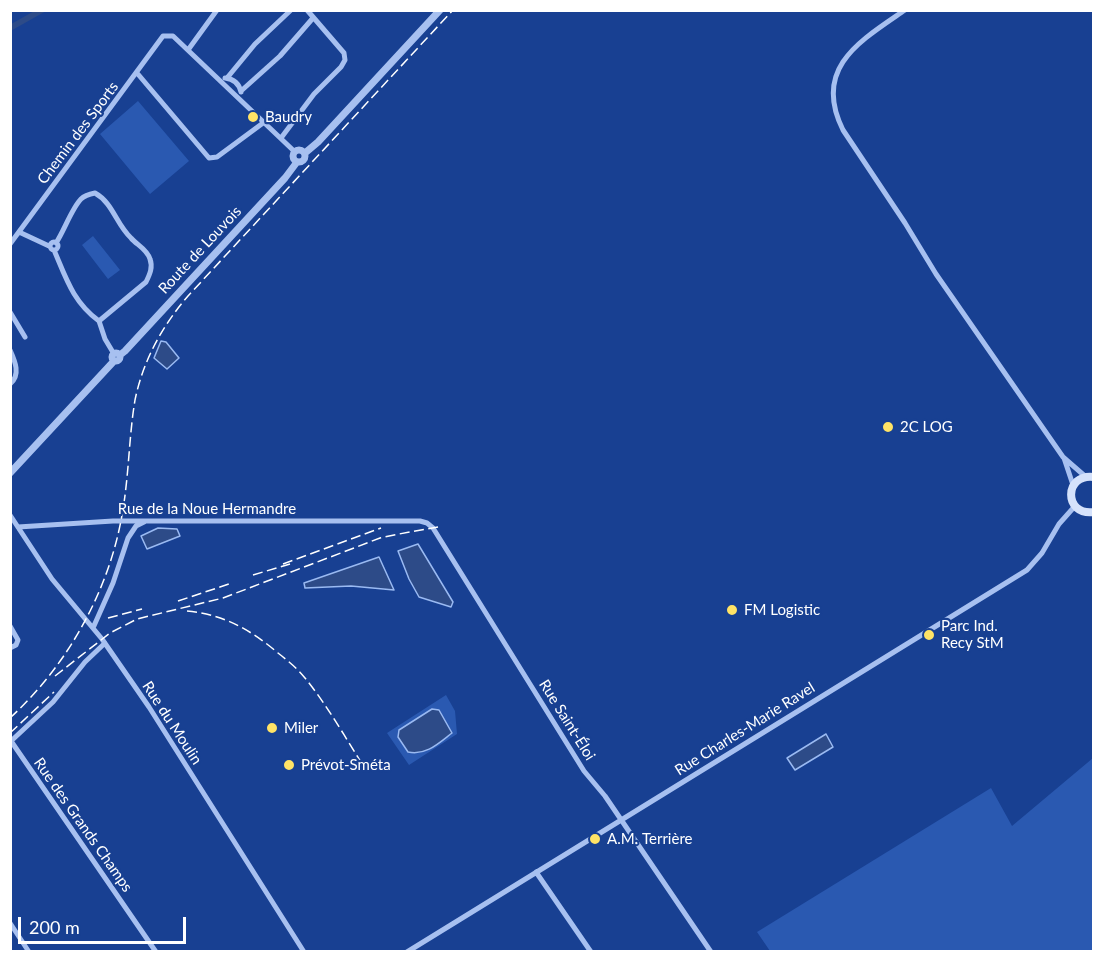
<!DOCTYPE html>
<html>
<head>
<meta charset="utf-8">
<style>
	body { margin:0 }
	#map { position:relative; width:1104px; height:962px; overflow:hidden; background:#184092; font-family:Lato,sans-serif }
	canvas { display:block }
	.frame { position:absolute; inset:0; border:12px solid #fff; pointer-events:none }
	.scale { position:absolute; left:18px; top:917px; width:168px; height:27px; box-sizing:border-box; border:3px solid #fff; border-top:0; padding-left:8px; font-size:18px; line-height:21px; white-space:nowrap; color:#fff; -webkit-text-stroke:4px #184092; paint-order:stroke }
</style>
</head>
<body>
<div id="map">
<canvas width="1104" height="962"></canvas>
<div class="frame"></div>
<div class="scale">200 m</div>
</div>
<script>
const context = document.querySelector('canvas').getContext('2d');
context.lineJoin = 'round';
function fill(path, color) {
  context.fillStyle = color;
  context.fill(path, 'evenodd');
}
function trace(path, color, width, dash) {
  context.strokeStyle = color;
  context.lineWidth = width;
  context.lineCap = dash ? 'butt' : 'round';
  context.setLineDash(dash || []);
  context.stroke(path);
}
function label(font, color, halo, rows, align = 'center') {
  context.font = font + ' Lato,sans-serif';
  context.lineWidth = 4.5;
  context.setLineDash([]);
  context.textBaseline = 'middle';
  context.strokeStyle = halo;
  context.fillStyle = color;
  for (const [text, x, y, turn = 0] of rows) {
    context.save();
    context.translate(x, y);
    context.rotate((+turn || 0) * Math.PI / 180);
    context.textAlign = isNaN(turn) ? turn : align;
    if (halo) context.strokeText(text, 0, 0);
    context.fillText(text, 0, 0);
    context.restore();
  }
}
fill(new Path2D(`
	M138,101L189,161L150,194L100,134Z
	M93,236L120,270L108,279L82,245Z
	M446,695L455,711L457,734L409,765L387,733Z
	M1093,758V951H770L757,932L991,788L1012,826Z`), '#2a59b1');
const water = new Path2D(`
	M161,341L166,342L179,358L167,369L154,358Z
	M158,528L177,529L180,536L147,549L141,536Z
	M418,544L453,602L451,607L419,597L409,579L398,551Z
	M379,557L394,590L351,586L305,588L304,583Z
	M432,709L439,710L452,733C439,743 426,756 408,752L398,737L399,730Z
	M826,734L833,747L795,770L787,758Z`);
fill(water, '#2d4b88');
trace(water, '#9abaf2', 1.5);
trace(new Path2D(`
	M10,28L42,10`), '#2d4b88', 6);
trace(new Path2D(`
	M905,10C860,41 812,68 843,130L905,223L936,274L1063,457L1086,477
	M188,50L217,10
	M137,73L209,158L217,157L263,123
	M225,78C234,79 239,83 241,92
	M227,78L255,44L291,10
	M241,91L280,56L313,18
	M281,138L314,94L341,67L345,60L344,53L307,10
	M19,232L49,246
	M50 246a4 4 0 1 1 8 0a4 4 0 1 1-8 0Z
	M10,244L163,36H173L295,152
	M54,250C66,278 73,302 99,321L146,282C150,274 153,267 150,259C147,249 137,245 131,238C116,224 113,203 95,193C90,194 85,195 81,199C72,208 64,231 56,243
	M10,312L25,337
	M99,321L105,339L114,354
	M10,350C15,361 21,375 10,384
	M1064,458L1073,485
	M10,515L52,579L102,639L149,707L304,952
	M18,527L113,521H420L427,523L433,528L584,771L605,796L711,952
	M10,626L18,640L16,645L10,648
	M93,628L113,583L128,538L136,526L144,522
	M11,741L156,952
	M10,742L53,702L85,662L105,643
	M536,872L591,952
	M10,923L29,952
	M407,952L1027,570L1042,553L1059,524L1075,506`), '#a7c0f0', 5);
trace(new Path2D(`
	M293 156a6 6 0 1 1 12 0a6 6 0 1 1-12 0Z
	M305,153L318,142L440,10
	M112 357a4 4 0 1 1 8 0a4 4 0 1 1-8 0Z
	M120,355L125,351L285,178L297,162
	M10,473L114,361`), '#a7c0f0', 7);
trace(new Path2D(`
	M1094,477C1064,473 1063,516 1094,512`), '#d5e2fb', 8);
trace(new Path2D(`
	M283,564L381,528
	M253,575L290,564
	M178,601L229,584
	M187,611C223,614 251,630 278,653C287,660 297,668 305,678C327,705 345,737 364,767
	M108,618L142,609
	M55,676L110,633L137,619L223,598L380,538L399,534L438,527
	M10,718C69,664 111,587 123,509C129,473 129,436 135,400C143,361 162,326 188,296L453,10
	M10,733L54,692`), '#fff', 1.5, [10, 4.5]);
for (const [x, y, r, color] of [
	[253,117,6,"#ffe366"],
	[888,427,6,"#ffe366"],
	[732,610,6,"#ffe366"],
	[929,635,6,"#ffe366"],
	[272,728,6,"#ffe366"],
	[289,765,6,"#ffe366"],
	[595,839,6,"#ffe366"]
]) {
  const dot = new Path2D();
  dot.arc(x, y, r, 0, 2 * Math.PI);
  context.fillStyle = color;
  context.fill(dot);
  trace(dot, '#184092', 2);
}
label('15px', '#fff', '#184092', [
	["Baudry",265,117],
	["2C LOG",900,427],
	["FM Logistic",744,610],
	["Parc Ind.",941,626],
	["Recy StM",941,643],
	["Miler",284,728],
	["Prévot-Sméta",301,765],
	["A.M. Terrière",607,839]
], 'left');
label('15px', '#fff', '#184092', [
	["Chemin des Sports",78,133,-53],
	["Route de Louvois",200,250,-47],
	["Rue de la Noue Hermandre",207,509],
	["Rue Saint-Éloi",567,720,58],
	["Rue du Moulin",172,723,57],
	["Rue Charles-Marie Ravel",745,729,-32],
	["Rue des Grands Champs",83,825,55]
]);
</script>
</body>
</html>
